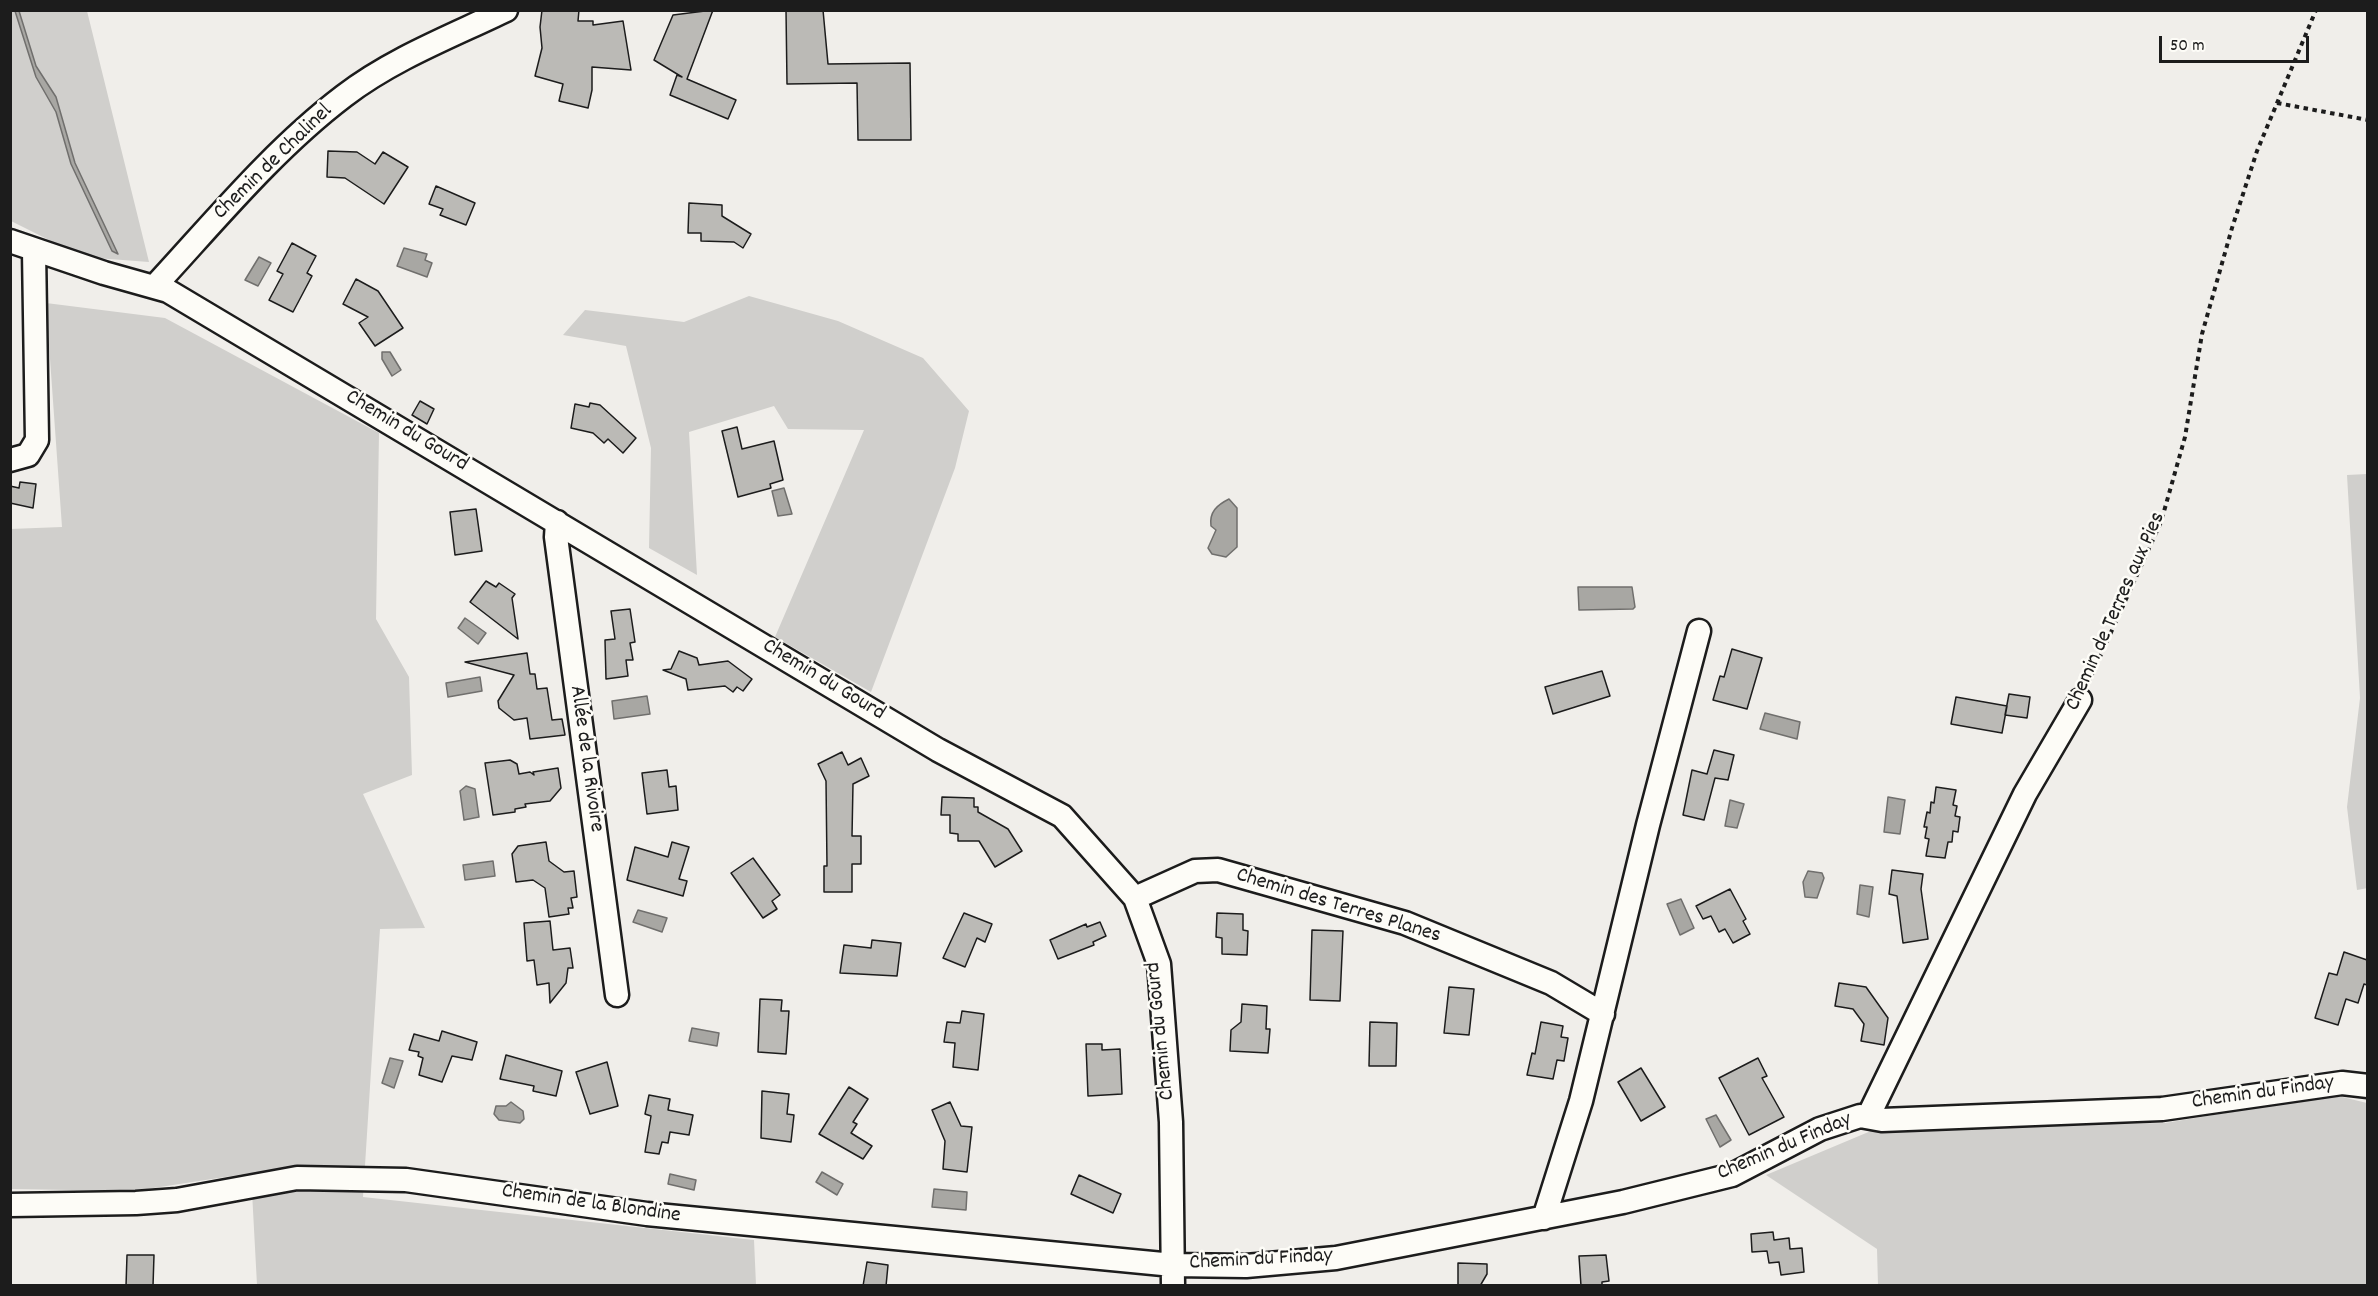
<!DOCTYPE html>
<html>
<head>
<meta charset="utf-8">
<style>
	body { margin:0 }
	#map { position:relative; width:2378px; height:1296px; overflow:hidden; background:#f0eeea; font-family:Dekko,sans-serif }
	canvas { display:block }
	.frame { position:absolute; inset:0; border:12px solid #1c1c1c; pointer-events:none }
	.scale { position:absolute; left:2159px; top:36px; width:150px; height:27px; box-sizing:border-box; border:3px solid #1c1c1c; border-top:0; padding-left:8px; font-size:18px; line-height:21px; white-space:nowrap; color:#1c1c1c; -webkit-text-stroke:4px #fdfcf7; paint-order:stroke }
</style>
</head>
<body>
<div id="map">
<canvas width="2378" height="1296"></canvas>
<div class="frame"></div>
<div class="scale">50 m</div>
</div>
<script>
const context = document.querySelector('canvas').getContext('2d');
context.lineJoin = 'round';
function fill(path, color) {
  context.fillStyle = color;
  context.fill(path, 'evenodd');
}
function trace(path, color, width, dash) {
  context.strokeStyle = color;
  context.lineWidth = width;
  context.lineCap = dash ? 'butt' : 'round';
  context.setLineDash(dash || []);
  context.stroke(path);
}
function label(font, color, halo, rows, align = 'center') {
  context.font = font + ' Dekko,sans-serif';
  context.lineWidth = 5;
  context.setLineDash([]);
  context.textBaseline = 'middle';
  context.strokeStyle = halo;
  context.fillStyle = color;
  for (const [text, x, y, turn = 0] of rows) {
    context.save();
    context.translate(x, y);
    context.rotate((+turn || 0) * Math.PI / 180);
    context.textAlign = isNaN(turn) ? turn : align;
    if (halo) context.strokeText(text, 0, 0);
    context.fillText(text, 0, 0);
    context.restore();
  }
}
fill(new Path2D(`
	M10,11H87L149,262L83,257L11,221Z
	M749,296L838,321L923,358L969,411L955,468L871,692L775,637L864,430L788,429L774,406L689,432L697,575L649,548L651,448L626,346L563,335L585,310L684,322Z
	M46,303L165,318L379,433L376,619L409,677L412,775L363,794L425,928L380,929L363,1197L754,1240L756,1285H257L251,1173L134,1191L11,1189L10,529L62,527Z
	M2367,474L2368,888L2357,890L2347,807L2360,698L2347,475Z
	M2334,1095L2367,1103V1285H1878L1877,1249L1766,1175L1878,1128L2165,1123Z`), '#d0cfcc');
const water = new Path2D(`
	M15,11H19L36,66L56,97L75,163L118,254L112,251L71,164L56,112L36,77Z
	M404,248L427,254L425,260L432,263L427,277L397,266Z
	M259,257L271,263L258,286L245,280Z
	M382,352H390L401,370L392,376L382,359Z
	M784,488L792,514L778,516L772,491Z
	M1229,499L1237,508V547L1226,557L1212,554L1208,548L1216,530L1211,526C1209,512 1217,505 1229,499Z
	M1578,587H1632L1635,607L1633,609L1579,610Z
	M465,618L486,633L478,644L458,628Z
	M480,677L482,691L448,697L446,683Z
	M647,696L650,714L614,719L612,701Z
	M1765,713L1800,722L1797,739L1760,729Z
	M466,786L475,789L479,817L464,820L460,791Z
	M1888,797L1905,800L1900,834L1884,832Z
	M1730,800L1744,804L1737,828L1725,826Z
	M493,861L495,876L465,880L463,865Z
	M1808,871L1822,873L1824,878L1817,898L1805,897L1803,882Z
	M1860,885L1873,887L1869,917L1857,914Z
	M1681,899L1694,928L1680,935L1667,904Z
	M638,910L667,918L662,932L633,922Z
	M692,1028L719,1033L717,1046L689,1041Z
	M390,1058L403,1061L394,1088L382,1083Z
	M511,1102L523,1111L524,1119L520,1123L499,1120L494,1114L496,1106H506Z
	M1716,1115L1731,1140L1720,1147L1706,1119Z
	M822,1172L843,1184L837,1195L816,1182Z
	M670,1174L696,1180L694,1190L668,1184Z
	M934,1189L967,1192L966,1210L932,1207Z`);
fill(water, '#a8a7a3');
trace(water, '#706f6d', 1.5);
const building = new Path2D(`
	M542,10H579L578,21H593V25L623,21L631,70L592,67V90L588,108L559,101L563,84L535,76L542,48L540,27Z
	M713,10L687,79L736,100L728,119L670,95L677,75L682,77L654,60L673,15Z
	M786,10H823L828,64L910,63L911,140H858L857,83L787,84Z
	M328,151L357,152L375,164L383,152L408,167L384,204L345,178L327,177Z
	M436,186L475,203L466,225L440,215L443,209L429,204Z
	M689,203L722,205V216L751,234L743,248L734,242L701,241V233H688Z
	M292,243L316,256L307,273L312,276L293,312L269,300L283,274L277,271Z
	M356,279L378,291L403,328L375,346L359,323L368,317L343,304Z
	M420,401L434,409L427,424L412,415Z
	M590,403L600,405L636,438L623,453L608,439L604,443L593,433L571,428L575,404L589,407Z
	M737,427L742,449L774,441L783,480L770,484L771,488L738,497L722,431Z
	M20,482L36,484L33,508L10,503V486L19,488Z
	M476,509L482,551L455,555L450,512Z
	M486,581L496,587L499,583L515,594L512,598L518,639L470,602Z
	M630,609L635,642L630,643L633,660H626L628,676L606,679L605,640L615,639L611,611Z
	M1732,649L1762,658L1747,709L1713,700L1720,676L1724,677Z
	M679,651L697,658L699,665L728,661L752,679L743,691L737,687L733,692L725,686L688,690L686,679L663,670L671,669Z
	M527,653L530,674H535L537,689L547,688L552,720L562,719L565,735L530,739L527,718L514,720L499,708L498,701L514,675L465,662Z
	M1602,671L1610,696L1553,714L1545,687Z
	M2009,694L2030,697L2027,718L2005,715Z
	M1956,697L2007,706L2002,733L1951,724Z
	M1714,750L1734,755L1728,780L1715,778L1704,820L1683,815L1692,770L1707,774Z
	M842,752L848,765L861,758L869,776L853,784L852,836H861V864H852V892H824V866H827L826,781L818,764Z
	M510,760L517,764L519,774L530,772L534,775L533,772L558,768L561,788L550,801L525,804L526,807L515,809V812L493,815L485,763Z
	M667,770L669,787L676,786L678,810L647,814L642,773Z
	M1936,787L1956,790L1953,805L1957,806L1955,816L1960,817L1958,832L1953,831L1952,842H1948L1945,858L1926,856L1929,839L1925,838L1927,827H1924L1927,812L1930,813L1931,802L1934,803Z
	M942,797L974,798V807H978V812L1008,829L1022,851L995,867L979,841H958V834L950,833V815H941Z
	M546,842L549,861L564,872L574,871L577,897L571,898L573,908H568L569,914L549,917L545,888L533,880L516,882L512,854L518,846Z
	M672,842L689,847L679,879L687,881L683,896L627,880L635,847L668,857Z
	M753,858L780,895L772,901L777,909L763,918L731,873Z
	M1892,870L1923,874L1921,889L1928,939L1903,943L1897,896L1889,894Z
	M1730,889L1746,919L1743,921L1750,934L1733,943L1725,929L1719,932L1711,916L1703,919L1696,906Z
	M964,913L992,924L985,942L977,938L965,967L943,958Z
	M1217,913L1243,914V930L1248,931L1247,955L1222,954V938L1216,937Z
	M550,921L553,950L570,948L573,968H568L566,983L550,1003L549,983L537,985L534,960L527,961L524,923Z
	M1100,922L1106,936L1093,942L1094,945L1058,959L1050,940L1086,924L1087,927Z
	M1312,930L1343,931L1340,1001L1310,1000Z
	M872,940L901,943L897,976L840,973L844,945L871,948Z
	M2344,952L2367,960V985L2364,984L2358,1003L2346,999L2338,1025L2315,1018L2329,973L2337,975Z
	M1839,983L1866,987L1888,1018L1884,1045L1861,1041L1864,1024L1853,1009L1835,1006Z
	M1449,987L1474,989L1469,1035L1444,1033Z
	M760,999L782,1000L781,1011H789L786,1054L758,1052Z
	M1242,1004L1267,1006L1266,1029H1270L1268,1053L1230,1051L1231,1030L1241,1022Z
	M962,1011L984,1014L978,1070L953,1067L955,1043L944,1042L947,1022L960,1023Z
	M1370,1022L1397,1023L1396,1066H1369Z
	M1541,1022L1563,1026L1561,1037L1568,1038L1564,1061L1557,1060L1553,1079L1527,1075L1532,1053L1535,1054Z
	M442,1031L477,1042L472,1060L452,1056L442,1082L419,1075L423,1058L418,1056L419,1052L409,1050L414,1034L439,1041Z
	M1086,1044H1102V1050L1120,1049L1122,1094L1088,1096Z
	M506,1055L562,1071L556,1096L533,1091L534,1086L500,1079Z
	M1758,1058L1767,1076L1762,1078L1784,1117L1749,1135L1719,1078Z
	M607,1062L618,1106L590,1114L576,1072Z
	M1641,1068L1665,1107L1641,1121L1618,1082Z
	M849,1087L868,1099L853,1122L857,1124L851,1133L872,1146L863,1159L819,1134Z
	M762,1091L789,1094L787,1114L794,1115L791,1142L761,1138Z
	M649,1095L670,1099L668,1110L693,1115L689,1135L670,1132L668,1143L662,1142L659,1154L645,1152L651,1116L645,1114Z
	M950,1102L961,1126L972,1127L967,1172L943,1169L945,1141L932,1110Z
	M1079,1175L1121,1194L1113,1213L1071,1194Z
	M1773,1232L1774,1240L1789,1238L1790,1249L1802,1248L1804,1272L1781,1275L1779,1262L1769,1263L1767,1251L1752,1252L1751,1234Z
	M127,1255H154L153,1286H126Z
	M1606,1255L1609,1281L1602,1282V1286H1581L1579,1256Z
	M867,1262L888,1265L886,1286H863Z
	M1458,1263L1487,1264V1274L1480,1286H1458Z`);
fill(building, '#bbbab6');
trace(building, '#1c1c1c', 1.5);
const minor = new Path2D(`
	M10,241L104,273L168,291L938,750L1062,816L1135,898L1159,964L1171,1122L1173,1286
	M154,287C215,221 273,150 344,96C392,59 452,36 506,10
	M10,460L28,455L37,440L34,251
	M557,522L556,537L617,995
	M1135,898L1195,871L1218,870L1405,923L1551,983L1603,1014
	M1868,1117L2025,794L2080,700
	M10,1205L136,1203L177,1200L297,1178L406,1180L647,1214L1173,1265L1246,1266L1336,1258L1623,1202L1732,1175L1820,1129L1860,1116L1882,1120L2162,1109L2342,1083L2368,1086
	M1544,1218L1581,1101L1648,825L1699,631`);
trace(minor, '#1c1c1c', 27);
trace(new Path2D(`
	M2277,103L2368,120
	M2088,683L2161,522L2185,437L2202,334L2232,228L2257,151L2316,10`), '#1c1c1c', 4, [4.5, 4.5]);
trace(minor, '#fdfcf7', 22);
label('22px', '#1c1c1c', '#fdfcf7', [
	["Chemin de Chalinel",274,163,-44],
	["Chemin du Gourd",406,432,31],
	["Chemin de Terres aux Pies",2117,612,-66],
	["Chemin du Gourd",823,681,31],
	["Allée de la Rivoire",585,759,82],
	["Chemin des Terres Planes",1338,907,17],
	["Chemin du Gourd",1162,1031,-96],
	["Chemin du Finday",2263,1094,-8],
	["Chemin du Finday",1785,1148,-23],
	["Chemin de la Blondine",591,1205,8],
	["Chemin du Finday",1261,1261,-3]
]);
</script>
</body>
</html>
